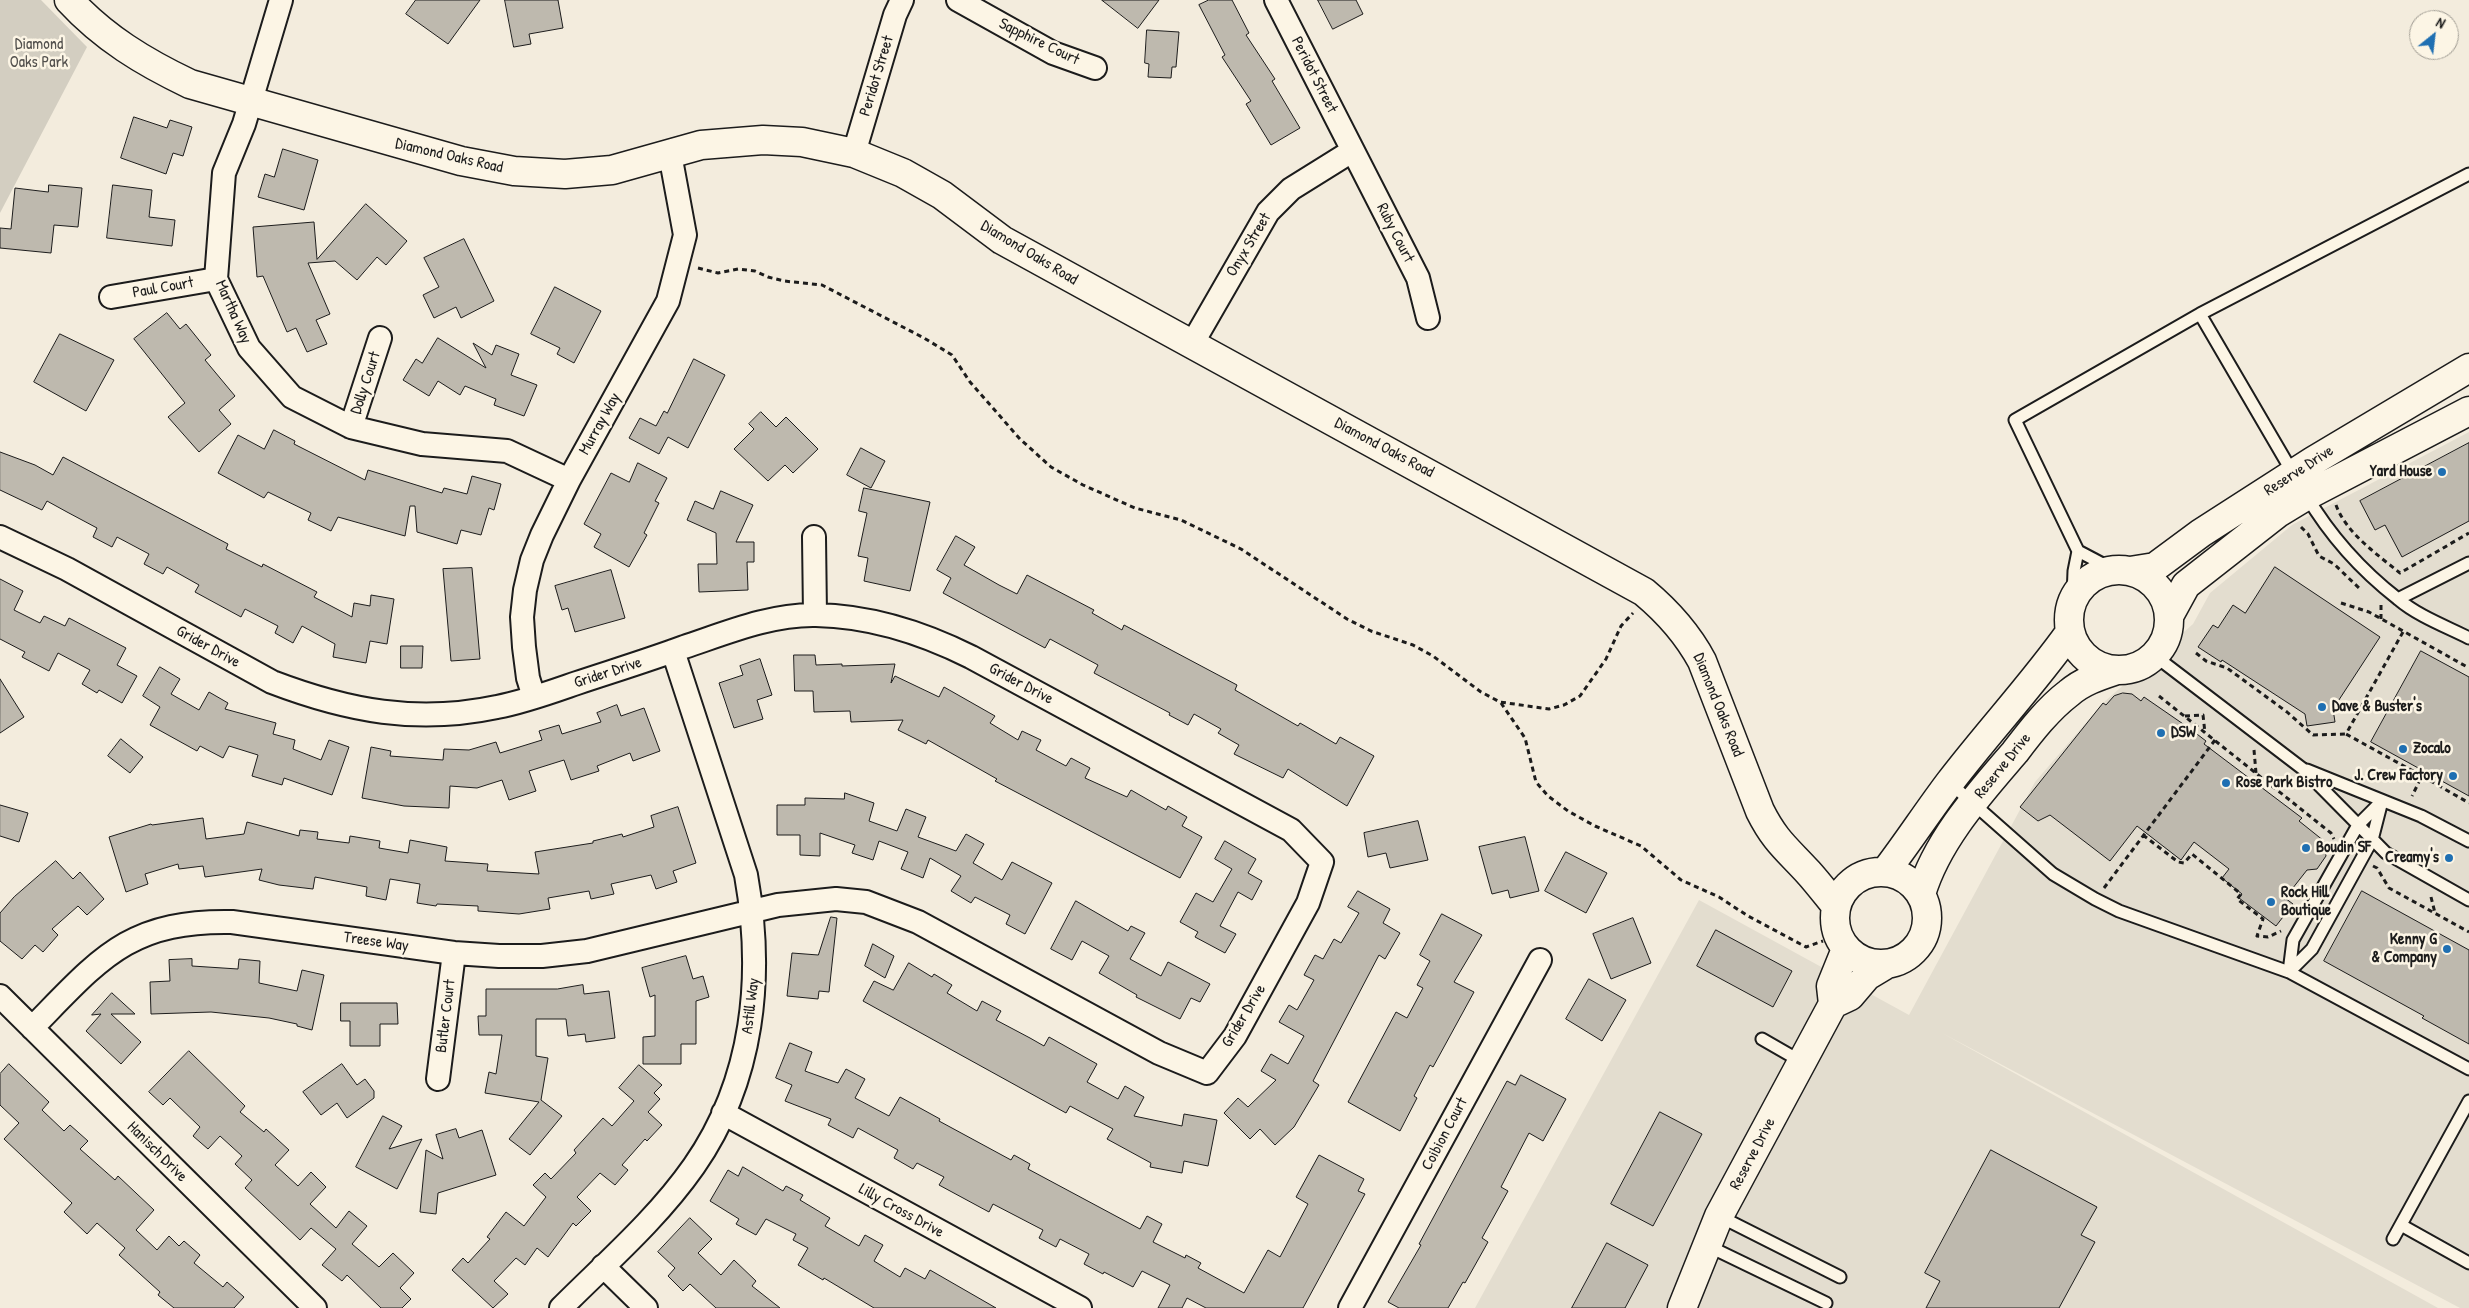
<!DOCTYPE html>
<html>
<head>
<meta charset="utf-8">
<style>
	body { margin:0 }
	#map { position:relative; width:2469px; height:1308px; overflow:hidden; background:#f3ecdd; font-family:"Patrick Hand",sans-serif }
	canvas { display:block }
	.north { position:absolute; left:2409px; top:10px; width:50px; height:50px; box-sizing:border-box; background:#fcf5e5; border:1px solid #a29e95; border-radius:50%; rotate:29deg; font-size:14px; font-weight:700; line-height:20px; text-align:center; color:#1c1c1c }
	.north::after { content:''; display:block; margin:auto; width:18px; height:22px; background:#1f6fb2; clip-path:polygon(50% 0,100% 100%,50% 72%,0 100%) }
</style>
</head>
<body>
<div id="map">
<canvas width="2469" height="1308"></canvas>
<div class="north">N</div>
</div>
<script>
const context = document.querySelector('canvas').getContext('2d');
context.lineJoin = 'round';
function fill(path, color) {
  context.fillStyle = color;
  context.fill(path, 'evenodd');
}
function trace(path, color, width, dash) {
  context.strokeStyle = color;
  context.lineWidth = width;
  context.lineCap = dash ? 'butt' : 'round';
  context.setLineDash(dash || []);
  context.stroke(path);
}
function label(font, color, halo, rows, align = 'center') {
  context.font = font + ' "Patrick Hand",sans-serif';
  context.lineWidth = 5;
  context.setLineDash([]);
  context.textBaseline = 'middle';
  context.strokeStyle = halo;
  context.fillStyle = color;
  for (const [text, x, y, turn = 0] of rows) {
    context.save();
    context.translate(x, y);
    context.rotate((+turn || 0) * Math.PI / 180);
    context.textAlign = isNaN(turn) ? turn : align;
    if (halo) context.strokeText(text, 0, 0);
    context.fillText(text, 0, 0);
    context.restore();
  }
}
fill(new Path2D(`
	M2469,432V1308H2460L1942,1033L2438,1308H1475L1699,900L1909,1015L2035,782L2103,703L2193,624L2210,593L2292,525Z`), '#e3ddcf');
fill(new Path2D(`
	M0,0H41L87,47L0,213Z`), '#d3cec1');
const building = new Path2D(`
	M416,0H480L448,44L406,14Z
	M505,0H558L563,28L529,34L531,44L514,47Z
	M1102,0H1159L1138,28Z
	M1209,0H1232L1249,33L1246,35L1275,79L1272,81L1300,128L1271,145L1246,104L1251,101L1222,57L1225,55L1199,5Z
	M1318,0H1356L1363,14L1333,29Z
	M1147,30L1179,32L1176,67H1172L1171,78L1148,77L1149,64L1145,63Z
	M134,117L167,128L170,120L192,127L183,156L173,153L166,174L121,158Z
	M283,149L318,160L304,210L258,197L265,174L274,177Z
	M49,185L82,188L78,227L54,225L51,253L0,248V228L11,229L15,188L48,192Z
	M113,185L152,190L149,217L175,220L172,246L107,238Z
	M366,204L407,241L386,265L377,257L357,280L335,261L308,263L330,314L316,320L327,344L307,352L296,328L287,332L263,276L257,277L253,227L314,222L317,259Z
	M464,239L494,301L461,318L456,307L434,318L423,295L439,287L424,258Z
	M555,287L601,311L574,363L557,354L560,348L531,334Z
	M167,313L180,329L186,324L211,355L205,360L235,396L219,410L231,424L199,452L168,417L185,403L134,339Z
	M60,334L114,360L86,411L34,382Z
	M438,338L486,368L473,343L492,355L496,345L519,354L511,375L537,385L524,416L494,405L496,399L465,386L460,395L438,381L429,396L403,380L416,359L422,363Z
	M694,359L725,375L688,448L668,437L659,454L629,438L640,418L656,426L664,411L667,413Z
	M761,412L776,427L786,417L818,449L793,473L785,465L768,481L734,449L754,429L749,424Z
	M274,430L295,441L294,444L365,480L368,470L442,493L444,488L467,494L472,476L501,484L494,510L489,508L481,535L461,530L457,544L417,532L415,506H410L405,536L338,517L331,531L308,520L311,513L268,492L264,498L218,473L238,435L264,449Z
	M2469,443V521L2402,557L2385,525L2375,530L2360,501Z
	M861,448L885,461L871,488L847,475Z
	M0,452L35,465L53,475L63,457L228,544L226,549L262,567L263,564L317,592L314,597L352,617L354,603L370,606L371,595L394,599L387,644L370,641L366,663L333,657L335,644L302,626L293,643L275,633L278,626L245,609L241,617L195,592L199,585L167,567L163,574L144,564L149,554L117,537L112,547L93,537L97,528L67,512L47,501L42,510L0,490Z
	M638,463L667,478L655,501L659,503L644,533L647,535L629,567L594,547L601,534L584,524L611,473L629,482Z
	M864,488L930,502L910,591L864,581L868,558L858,556L867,513L859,511Z
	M721,491L753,505L736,542H754V562H747L748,590L699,592L698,564H717L716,533L687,520L695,501L713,509Z
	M956,536L975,547L964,565L999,585L1017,594L1027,575L1094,610L1092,613L1122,630L1124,625L1237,685L1235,690L1298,726L1300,723L1336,744L1340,737L1374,756L1347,806L1288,769L1283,778L1234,754L1239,745L1218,733L1221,729L1194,714L1188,725L1169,715L1170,713L1094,673L1098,665L1050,639L1045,648L943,593L951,578L937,570Z
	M2275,567L2380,637L2333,709L2335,722L2307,726L2305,714L2222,660L2221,662L2198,647L2213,625L2218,628L2233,605L2245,613Z
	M472,568L480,659L451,661L443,569Z
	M611,570L625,618L575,632L568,608L562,610L555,586Z
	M0,579L23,591L14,610L40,623L44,616L65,626L69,618L126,648L117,665L137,676L122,703L99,690L97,693L82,684L90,670L58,653L49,671L22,657L25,652L0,639Z
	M401,646H423L422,668H401Z
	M2421,651L2469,677V796L2371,742Z
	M794,655H815L816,665L842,664V666L895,664L891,683L895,676L939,697L944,687L995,716L990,723L1018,740L1022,731L1041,740L1036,750L1066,766L1071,758L1090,768L1085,778L1127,797L1131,790L1166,810L1168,806L1187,817L1182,826L1202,837L1180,878L995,781L997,779L928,740L926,744L898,730L903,720L851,722L850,711L814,712L813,691H795Z
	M760,659L772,695L757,700L763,719L734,728L719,683L743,675L740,666Z
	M160,667L180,679L171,694L199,710L209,692L228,703L225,709L276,723L273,734L295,740L293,749L321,760L329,740L349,747L332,795L284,778L282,785L252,776L258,755L229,746L223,758L200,746L197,751L150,725L160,707L143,696Z
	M0,679L24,717L0,733Z
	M2123,693L2132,694L2141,701L2144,697L2189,728L2206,741L2204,744L2302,818L2299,821L2324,841L2326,856L2317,869L2307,870L2285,898L2293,904L2276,926L2239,898L2242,894L2222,878L2229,869L2194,842L2181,860L2137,826L2110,861L2050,815L2038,821L2020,807L2103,703L2106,705L2114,696Z
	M617,705L621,716L644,708L660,751L633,761L630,753L597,766L599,771L571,780L564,760L529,771L536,791L509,800L502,780L477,788L450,786L449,808L404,806L362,798L371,747L391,751L390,756L443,760L444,749L469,750L496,742L500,753L542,740L539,731L559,725L562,734L601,722L597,713Z
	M121,739L143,757L130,773L108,756Z
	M845,793L874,803L869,821L897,831L906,809L926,817L918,837L956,851L966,834L984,844L973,863L1002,880L1012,862L1052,883L1025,934L1006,924L1010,915L975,897L971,903L951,891L961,876L930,858L923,878L901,869L908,852L879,841L873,860L852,853L855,845L820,833V856L800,855V835H777V805H805V798L844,799Z
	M0,805L28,813L19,842L0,836Z
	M678,807L696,863L673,871L677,882L656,889L651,875L611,884L614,894L591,899L589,891L548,898L550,909L519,914L478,911V906L437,904L436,906L417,903L420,884L390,879L386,900L366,896L367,887L315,877L313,889L279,885L259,880L262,869L205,877L203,866L179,869L178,864L145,874L148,884L126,892L109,837L151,824L152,825L203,818L206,839L244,834L247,822L299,836L300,830L318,832L317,839L349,843L350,836L380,841L379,848L408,853L410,840L447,847L445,861L488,864L487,871L539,874L535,852L593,843V841L622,834L623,837L654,827L651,816Z
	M1418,821L1428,860L1390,868L1386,853L1368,857L1364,833Z
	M1525,837L1539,891L1510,898L1508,890L1492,894L1479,847Z
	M1225,841L1256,859L1248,873L1262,881L1252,900L1238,892L1220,926L1236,934L1225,953L1195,937L1198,932L1180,922L1196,893L1213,902L1232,869L1215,859Z
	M1566,852L1607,873L1586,913L1545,891Z
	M56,861L73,879L80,872L104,899L87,915L78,906L52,929L58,935L43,952L35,945L22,959L0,941V913L14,897Z
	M1358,891L1390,909L1383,923L1400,933L1385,959L1379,955L1313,1081L1319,1085L1294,1127L1275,1145L1260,1129L1250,1139L1224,1113L1238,1098L1248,1107L1276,1080L1261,1071L1271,1054L1288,1064L1304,1036L1279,1022L1289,1005L1297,1010L1314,980L1304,975L1315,955L1323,959L1334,939L1341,943L1359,913L1348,907Z
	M2362,891L2469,950V1044L2422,1018L2424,1016L2324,961Z
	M1076,901L1128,931L1131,926L1145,933L1130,959L1161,976L1168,962L1210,984L1200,1002L1191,998L1180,1019L1136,997L1137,995L1099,973L1109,956L1082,941L1072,960L1051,949Z
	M1442,914L1482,935L1454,982L1474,992L1433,1067L1430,1065L1414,1096L1417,1098L1400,1131L1348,1102L1396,1012L1407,1018L1423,988L1417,985L1430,961L1420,955Z
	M831,917L837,918L829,992L819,991L818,999L787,996L792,953L818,955Z
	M1633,918L1651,963L1611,979L1593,934Z
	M1716,930L1792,971L1773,1007L1697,966Z
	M873,944L894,956L885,978L865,966Z
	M686,956L693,979L703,976L709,997L696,1001V1044H681V1064H643V1037L655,1036V995L650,997L642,968Z
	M192,959V966L238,969L239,959L260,961L259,983L297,991L302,970L324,975L312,1030L297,1026V1024L269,1018L211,1012L151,1014L150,982L170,981L169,960Z
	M909,963L932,977L934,974L952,985L947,993L977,1011L982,1001L1001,1011L996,1020L1030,1038L1044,1046L1049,1037L1097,1064L1087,1082L1118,1099L1125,1086L1144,1097L1134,1116L1182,1126L1184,1114L1217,1120L1208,1166L1184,1161L1182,1173L1150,1167L1151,1163L1107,1139L1113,1129L1070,1106L1066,1113L863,1001L874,981L893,990Z
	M1589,979L1626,1000L1602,1041L1566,1019Z
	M583,985L584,994L609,991L615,1038L586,1042L585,1034L568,1036L566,1019H536V1056L548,1058L541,1100L562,1116L530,1155L509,1139L539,1102L485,1093L489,1072L496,1074L502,1035H479L478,1016H486V989H557Z
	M112,993L135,1014H111L141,1042L121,1064L86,1031L101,1014L92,1015Z
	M341,1003H397L398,1024H380V1046H350V1021H341Z
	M790,1043L812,1052L805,1071L838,1083L846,1069L865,1079L855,1098L889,1116L900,1097L940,1119L939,1121L1011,1160L1014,1155L1030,1164L1028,1169L1140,1229L1147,1216L1162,1224L1153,1242L1185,1258L1186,1255L1201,1263L1198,1268L1244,1293L1268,1250L1280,1257L1308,1204L1296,1197L1319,1155L1364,1179L1358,1191L1365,1194L1303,1308H1206L1187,1298L1182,1308H1158L1170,1285L1142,1271L1133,1287L1104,1272L1103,1274L1084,1264L1089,1254L1060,1239L1056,1247L1039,1238L1043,1230L993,1204L989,1212L939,1185L944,1177L917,1163L913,1169L894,1158L898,1150L858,1128L853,1138L828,1125L831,1119L785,1101L792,1085L776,1078Z
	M189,1051L245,1106L240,1112L264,1132L266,1129L289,1150L275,1165L298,1186L311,1172L326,1187L310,1204L336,1228L349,1211L367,1226L352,1244L379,1267L393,1253L414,1273L400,1288L411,1299L402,1308H381L347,1275L342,1281L322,1265L336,1249L311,1228L300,1240L245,1188L252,1180L235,1164L242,1156L220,1136L208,1149L193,1136L200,1127L170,1098L163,1105L149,1092Z
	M9,1064L49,1102L42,1110L64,1131L70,1125L88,1141L80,1149L115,1180L118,1176L154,1210L136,1230L157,1250L169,1236L179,1246L184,1241L200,1255L194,1263L223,1287L227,1282L244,1297L234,1308H174L158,1295L160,1292L119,1255L125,1248L97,1223L87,1234L64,1212L72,1203L4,1139L19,1123L0,1105V1074Z
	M342,1064L357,1085L365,1079L374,1091V1098L347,1118L337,1103L321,1115L303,1092Z
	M639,1065L662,1085L654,1093L660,1099L648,1112L662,1125L647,1141L645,1139L622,1165L628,1170L615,1185L600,1173L577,1197L591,1211L576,1226L573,1223L548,1257L537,1248L525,1265L516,1258L494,1281L508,1294L493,1308L452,1270L463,1258L468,1263L490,1239L487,1237L506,1212L524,1226L546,1197L533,1185L545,1173L551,1179L576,1153L574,1150L603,1118L612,1126L634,1101L619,1088Z
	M1521,1075L1566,1099L1543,1141L1529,1133L1501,1187L1508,1191L1482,1238L1488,1242L1465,1283L1463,1282L1448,1308H1399L1388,1302L1421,1245L1419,1244L1507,1081L1515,1085Z
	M1660,1112L1702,1134L1653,1226L1611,1204Z
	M383,1116L402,1126L389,1149L422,1139L397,1189L356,1167Z
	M456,1129L459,1138L482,1130L496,1175L438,1193L436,1214L420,1212L426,1150L443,1159L436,1135Z
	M1991,1150L2097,1207L2081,1235L2095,1242L2059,1308H1926L1940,1281L1925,1273Z
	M743,1167L783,1191L786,1186L803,1195L800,1200L830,1218L825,1226L859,1246L865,1235L883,1245L874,1261L900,1277L905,1268L925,1279L930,1270L996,1308H874L824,1278L823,1280L798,1265L808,1248L793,1240L796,1234L766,1219L756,1235L736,1224L739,1219L710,1201L728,1170L738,1176Z
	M690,1218L712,1239L698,1253L721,1275L734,1260L756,1281L752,1286L780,1308H716L690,1284L683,1291L668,1276L675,1268L658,1252Z
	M1607,1243L1648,1265L1625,1308H1572Z`);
fill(building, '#beb9ae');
trace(building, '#1c1c1c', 1);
const lane = new Path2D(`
	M2200,314L2294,475
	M2306,495C2329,534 2362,571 2398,599C2418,616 2445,626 2469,638
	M2078,551L2114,570
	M2073,597L2074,571L2078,551L2015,420L2200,314L2469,174
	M2398,599L2469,563
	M2155,656L2303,769L2386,853L2469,900
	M2307,770L2421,816L2469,841
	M1950,783L2053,874L2095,899L2119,911L2289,972L2469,1069
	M2289,972L2293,940L2358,825L2382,801
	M2289,972L2312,949L2372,840L2382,801
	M1762,1039L1802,1062
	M1719,1216L1840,1277
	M2401,1225L2469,1263
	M2393,1239L2469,1101
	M1706,1245L1826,1303`);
const street = new Path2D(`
	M281,0L244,124L224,173L216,279L249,348L292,397L351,427L422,444L507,451L569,480
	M958,0L1053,53L1095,68
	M1276,0L1418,278L1428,318
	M854,153L895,15L902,0
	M111,297L216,279
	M1192,344L1268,212L1291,189L1352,151
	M351,427L380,338
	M0,537L67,569L272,682C348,711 417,724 497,707C524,702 551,692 577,683C613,671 649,660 684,647C726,633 771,614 816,615C870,616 923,633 971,657L1291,830L1322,862L1308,903L1235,1036L1207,1073L1159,1053L918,922L866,902L836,899L778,905L587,951L542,956H499L454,953L232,922C128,920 100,959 32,1028
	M814,537L815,615
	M534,697L528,678L524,647L522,617L525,590L532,560L542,535L569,480L668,301L685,235L670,154
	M0,996L315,1308
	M438,1079L454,953
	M723,1113L1080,1308
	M603,1266L646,1308
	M561,1308C606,1263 657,1219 694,1166C754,1080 764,976 746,875L673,651
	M1350,1308L1540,960`);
const secondary = new Path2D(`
	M69,0C104,38 144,62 190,84L461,161L514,171L565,174L612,170L701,145L763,140L802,142L854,153L903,173L942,195L1002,240L1644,592C1668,612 1687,633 1702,661L1760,811C1775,841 1787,849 1808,872C1818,883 1827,895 1836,906
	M2069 620a50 50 0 1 1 100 0a50 50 0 1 1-100 0Z
	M2130,571L2155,567L2201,533L2313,461L2469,368
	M2169,616L2186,585L2278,513L2306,496L2469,411
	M1835 918a46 46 0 1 1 92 0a46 46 0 1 1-92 0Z
	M1885,872C1908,842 1928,811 1950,782C1989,731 2033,684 2070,632
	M1921,894C1937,840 1979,794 2015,752C2031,731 2048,709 2069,693C2083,681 2099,676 2117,670
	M1833,1004L1850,996L1867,976L1887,964
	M1682,1308L1719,1216L1833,1004L1831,986L1846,949`);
trace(lane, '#1c1c1c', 15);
trace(street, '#1c1c1c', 26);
trace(secondary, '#1c1c1c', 31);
trace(new Path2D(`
	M698,268L718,273L738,269L755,271L768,277L784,281L822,285L924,338L952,355L970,382L1020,439L1051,467L1083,485L1135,508L1181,520L1241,549L1347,619L1371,631L1413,645L1433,656L1481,692L1500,702L1549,709L1564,705L1580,696L1606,659L1621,626L1633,613
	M2336,505C2346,533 2378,555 2400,573L2469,533
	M2301,527L2308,534L2319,556L2334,564L2360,589
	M2341,603L2369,612L2469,668
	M2381,605V619
	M2403,632L2346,734L2422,776L2412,796
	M2196,653L2206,661L2227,668L2287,712L2313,735L2346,734
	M2159,696L2331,833L2334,839
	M1501,703L1525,738L1536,782L1548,796L1568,811L1595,826L1641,846L1681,880L1719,897L1748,916L1806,947L1823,941
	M2185,716L2203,715L2205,733
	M2254,750L2256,773
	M2422,776L2469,803
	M2143,835L2178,862L2184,863L2192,854L2241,894L2237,899L2263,919L2257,936L2268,937L2281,931
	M2373,866L2377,868L2389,888L2469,932
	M2104,888L2215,740
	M2431,897L2435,913`), '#1c1c1c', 3, [5, 4]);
trace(lane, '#fcf5e5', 11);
trace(street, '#fcf5e5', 22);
trace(secondary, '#fcf5e5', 28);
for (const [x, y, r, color] of [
	[2442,472,5,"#1f6fb2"],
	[2322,707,5,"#1f6fb2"],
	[2161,733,5,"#1f6fb2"],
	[2403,749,5,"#1f6fb2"],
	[2453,776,5,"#1f6fb2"],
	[2226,783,5,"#1f6fb2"],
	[2306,848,5,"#1f6fb2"],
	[2449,858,5,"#1f6fb2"],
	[2271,902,5,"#1f6fb2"],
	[2447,949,5,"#1f6fb2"]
]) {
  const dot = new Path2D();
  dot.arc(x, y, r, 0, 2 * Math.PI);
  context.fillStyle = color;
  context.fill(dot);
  trace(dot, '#fcf5e5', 2);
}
label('16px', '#1c1c1c', '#fcf5e5', [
	["Sapphire Court",1039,42,26],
	["Peridot Street",1314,75,63],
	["Peridot Street",877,76,-73],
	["Diamond Oaks Road",449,156,13],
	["Ruby Court",1395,233,63],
	["Onyx Street",1249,245,-59],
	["Diamond Oaks Road",1029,253,31],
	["Paul Court",163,288,-10],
	["Martha Way",233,312,66],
	["Dolly Court",366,383,-72],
	["Murray Way",600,424,-61],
	["Diamond Oaks Road",1384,448,28],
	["Reserve Drive",2299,471,-33],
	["Grider Drive",208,647,29],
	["Grider Drive",608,673,-18],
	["Grider Drive",1021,684,28],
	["Diamond Oaks Road",1718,705,68],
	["Reserve Drive",2003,766,-51],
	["Treese Way",376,942,8],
	["Astill Way",751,1006,-83],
	["Butler Court",446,1016,-83],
	["Grider Drive",1244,1016,-59],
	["Coibion Court",1445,1134,-62],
	["Hanisch Drive",157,1152,45],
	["Reserve Drive",1753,1154,-62],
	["Lilly Cross Drive",901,1211,29]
]);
label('16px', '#53514e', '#fcf5e5', [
	["Diamond",39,45],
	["Oaks Park",39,63]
]);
label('bold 16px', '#1c1c1c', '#fcf5e5', [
	["Yard House",2432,472,"right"],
	["Dave & Buster's",2332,707],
	["DSW",2171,733],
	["Zocalo",2413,749],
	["J. Crew Factory",2443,776,"right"],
	["Rose Park Bistro",2236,783],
	["Boudin SF",2316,848],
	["Creamy's",2439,858,"right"],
	["Rock Hill",2281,893],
	["Boutique",2281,911],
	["Kenny G",2437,940,"right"],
	["& Company",2437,958,"right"]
], 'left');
</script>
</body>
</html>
